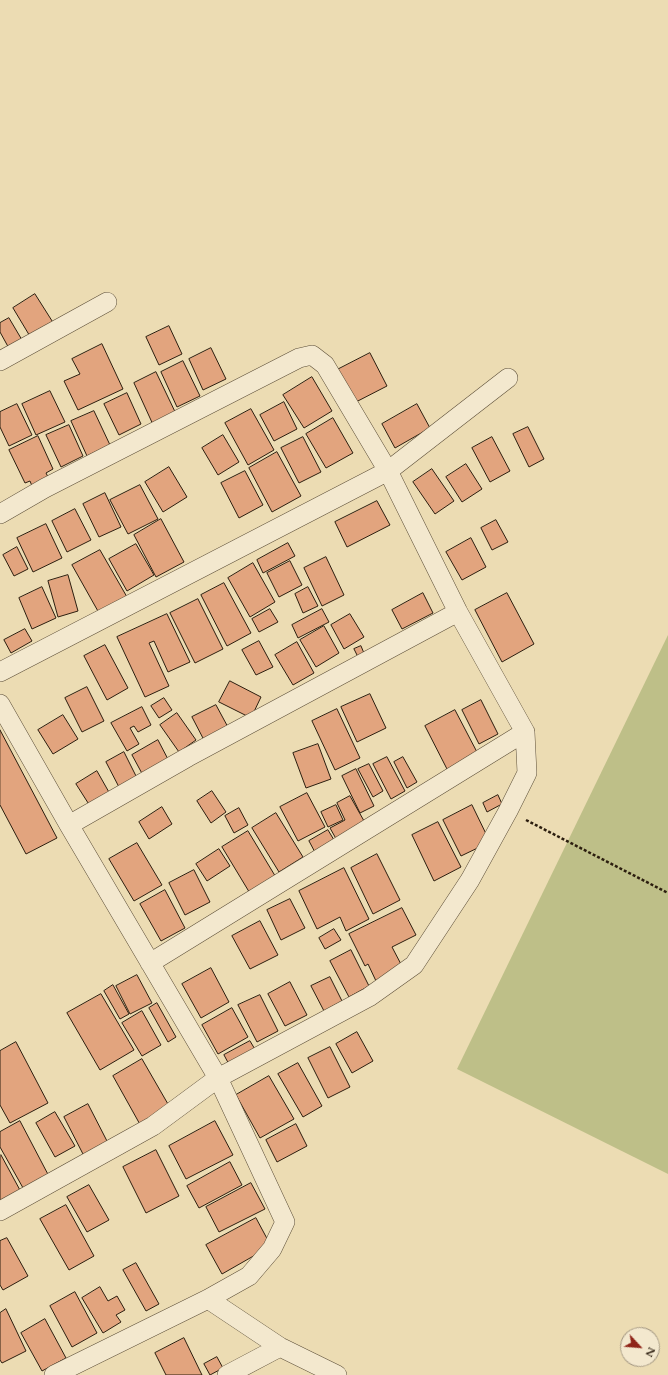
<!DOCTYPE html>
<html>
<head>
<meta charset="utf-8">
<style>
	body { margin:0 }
	#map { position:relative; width:668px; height:1375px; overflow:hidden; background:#ecdcb3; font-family:Cardo,serif }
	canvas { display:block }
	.north { position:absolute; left:620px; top:1327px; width:40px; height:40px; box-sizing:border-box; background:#f3e8ce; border:1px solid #a39782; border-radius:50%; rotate:116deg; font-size:11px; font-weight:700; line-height:16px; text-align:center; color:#2c1e0f }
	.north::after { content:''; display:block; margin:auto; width:14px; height:18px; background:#8f2418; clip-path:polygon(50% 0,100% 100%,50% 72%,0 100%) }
</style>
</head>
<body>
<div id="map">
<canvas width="668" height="1375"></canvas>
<div class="north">N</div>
</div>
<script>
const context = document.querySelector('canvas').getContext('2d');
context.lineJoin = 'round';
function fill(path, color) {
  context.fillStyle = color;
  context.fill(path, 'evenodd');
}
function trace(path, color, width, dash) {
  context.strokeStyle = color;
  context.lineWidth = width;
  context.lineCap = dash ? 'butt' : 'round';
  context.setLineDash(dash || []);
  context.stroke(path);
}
fill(new Path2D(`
	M668,635V1174L457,1069Z`), '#bebf88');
const building = new Path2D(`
	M35,294L54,324L31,338L13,308Z
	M9,318L25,345L11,352L0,332V323Z
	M169,326L182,354L159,365L146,337Z
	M102,344L123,389L78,410L64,381L80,374L72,359Z
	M211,348L226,379L203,390L189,359Z
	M370,353L387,386L352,404L335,371Z
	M183,361L200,396L177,407L161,372Z
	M156,372L178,418L155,429L134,383Z
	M312,377L332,411L304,428L283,395Z
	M50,391L65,422L36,435L22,404Z
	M127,393L141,424L119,435L104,404Z
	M284,402L297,429L274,441L260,415Z
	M17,404L32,435L9,446L0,427V412Z
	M417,404L430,428L395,448L382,424Z
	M251,409L274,450L248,465L225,423Z
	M94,411L110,445L87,456L71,421Z
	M333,418L353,453L326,468L306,434Z
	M69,425L83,456L61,467L46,435Z
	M528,427L544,459L529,467L513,434Z
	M223,435L239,462L218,475L202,448Z
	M38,436L53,469L46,473L51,483L34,491L30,481L25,483L9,450Z
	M303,437L321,472L299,483L281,448Z
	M492,437L510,471L490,482L472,448Z
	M277,452L301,496L272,512L249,468Z
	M466,464L482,489L462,502L446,477Z
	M169,467L187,497L163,512L145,482Z
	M432,469L454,501L435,514L413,482Z
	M245,471L263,505L239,518L221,483Z
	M140,485L158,519L128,534L110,500Z
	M105,493L121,527L99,537L83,504Z
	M377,501L390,525L347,547L335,522Z
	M75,509L91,540L67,552L52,521Z
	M161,519L184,562L156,577L134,535Z
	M496,520L508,542L492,550L481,528Z
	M46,524L62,558L33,572L17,538Z
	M471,538L486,567L462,580L446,552Z
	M288,543L295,556L263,573L257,560Z
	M136,544L154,575L127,591L109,559Z
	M17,547L28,569L14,576L3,555Z
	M100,550L127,597L99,613L72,565Z
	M326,557L344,595L322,606L304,568Z
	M290,561L302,585L279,597L267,573Z
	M253,563L275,602L250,617L228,578Z
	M68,575L78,611L58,617L48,581Z
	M224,583L251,633L227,646L201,595Z
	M42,587L56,618L32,629L19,598Z
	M308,587L318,606L303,613L295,594Z
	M423,593L433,613L402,629L392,610Z
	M507,593L534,644L502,662L475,610Z
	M198,599L223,649L195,663L170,613Z
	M270,609L278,622L259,632L252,619Z
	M322,609L329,622L298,638L292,625Z
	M167,614L190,662L168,672L154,641L149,643L169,686L145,697L117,637Z
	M350,614L364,637L344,649L331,625Z
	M324,626L339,653L316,667L300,640Z
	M25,629L32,641L11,653L4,640Z
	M259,641L273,667L256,675L242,650Z
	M297,642L314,673L293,685L275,655Z
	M105,645L128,688L107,700L84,656Z
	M361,646L366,658L360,661L354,649Z
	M230,681L261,697L251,718L219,702Z
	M87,687L104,721L82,732L65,698Z
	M370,694L386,728L357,742L341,707Z
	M164,698L172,710L159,718L151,706Z
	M481,700L498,734L479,744L462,710Z
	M216,705L229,729L205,742L192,717Z
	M142,707L151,725L138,732L134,726L130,728L139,744L127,751L111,723Z
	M337,709L360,758L335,770L312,721Z
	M455,710L478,754L448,771L425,726Z
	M177,713L196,740L179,752L160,725Z
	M63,715L78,739L53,754L38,730Z
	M0,730L57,838L26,854L0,805Z
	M158,740L171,765L145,779L132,755Z
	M318,744L331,779L306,788L293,753Z
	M124,752L138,780L120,789L106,762Z
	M387,757L405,791L391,799L373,764Z
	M403,757L417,782L407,788L394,762Z
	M369,764L383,791L373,797L358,769Z
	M356,769L374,806L360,813L342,776Z
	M97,771L110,794L90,806L76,784Z
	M212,791L226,812L211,823L197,801Z
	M307,793L325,827L298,841L280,807Z
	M498,795L502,804L487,812L483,803Z
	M350,796L368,828L339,844L330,828L345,820L337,803Z
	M336,805L343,820L328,827L321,812Z
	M472,805L490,842L461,856L443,820Z
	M162,807L172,824L149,839L139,822Z
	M239,808L248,825L234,833L225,816Z
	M276,813L303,857L279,872L252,828Z
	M438,822L461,867L434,881L412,835Z
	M328,830L337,845L317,856L309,841Z
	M248,831L277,879L251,895L222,847Z
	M137,843L162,885L134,901L109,859Z
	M219,849L230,866L207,881L196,864Z
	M377,854L400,900L373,914L351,868Z
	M344,868L369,919L346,931L340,917L317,929L299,891Z
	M194,870L210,902L185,915L169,883Z
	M165,890L185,928L161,941L140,904Z
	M290,899L305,928L281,940L267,910Z
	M402,908L416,935L392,947L403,968L376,981L368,964L365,966L349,934Z
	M260,921L278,955L250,969L232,936Z
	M334,929L341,940L325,949L319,938Z
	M351,950L369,986L349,997L330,961Z
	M211,968L229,1002L201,1018L182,984Z
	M137,975L152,1003L130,1014L116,986Z
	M330,977L342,1001L324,1011L311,986Z
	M290,982L307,1015L285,1026L268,994Z
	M113,985L129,1014L120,1019L104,991Z
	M101,994L134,1050L100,1070L67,1013Z
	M260,995L278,1031L257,1042L238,1005Z
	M157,1003L176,1037L168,1042L149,1008Z
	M232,1008L248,1037L218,1054L202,1025Z
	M142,1011L161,1045L142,1056L122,1023Z
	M357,1032L373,1061L352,1073L336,1044Z
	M250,1041L259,1056L232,1070L224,1055Z
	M16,1042L48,1103L10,1123L0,1105V1051Z
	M330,1047L350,1087L328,1098L308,1058Z
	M142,1059L172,1111L142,1128L113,1076Z
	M298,1063L322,1106L303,1117L278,1074Z
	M269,1076L294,1119L260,1138L236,1095Z
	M88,1104L108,1143L84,1156L64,1117Z
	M55,1112L75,1146L55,1157L36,1123Z
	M20,1121L52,1182L27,1195L0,1147V1132Z
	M215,1121L233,1155L186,1179L169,1146Z
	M296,1124L307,1146L277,1162L266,1140Z
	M156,1150L179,1196L146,1213L123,1167Z
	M1,1155L21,1192L0,1204V1156Z
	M230,1162L242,1185L199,1208L187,1186Z
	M251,1183L265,1209L219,1232L206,1207Z
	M89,1185L109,1220L87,1232L67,1197Z
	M66,1205L94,1256L69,1270L40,1219Z
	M256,1218L271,1246L222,1274L206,1245Z
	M7,1238L28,1276L3,1290L0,1285V1241Z
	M136,1263L159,1304L146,1311L123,1270Z
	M100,1287L108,1301L117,1296L125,1310L116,1315L121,1322L103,1333L82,1298Z
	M75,1292L97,1333L72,1347L50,1306Z
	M6,1309L26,1351L2,1363L0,1360V1313Z
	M45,1319L66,1358L42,1371L21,1333Z
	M184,1338L202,1375H166L155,1353Z
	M217,1357L223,1368L210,1375L204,1364Z`);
fill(building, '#e2a47e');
trace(building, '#2c1e0f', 1);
const street = new Path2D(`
	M0,361L107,302
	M0,514L45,488L299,358L312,355L325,365L388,471L508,378
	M0,672L388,471L458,612L525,732L150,963
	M0,704L69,825L218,1078L285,1222L272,1249L249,1276L208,1299L54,1375
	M69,825L188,757L458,612
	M0,1211L153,1126L218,1078L369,997L414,965L470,880L508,811L527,773L525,732
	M208,1299L280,1347L337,1375
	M227,1375L280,1347`);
trace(street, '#5c4e38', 20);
trace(new Path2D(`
	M526,820L668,893`), '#2c1e0f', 2.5, [3, 2]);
trace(street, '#f3e8ce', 19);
</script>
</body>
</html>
